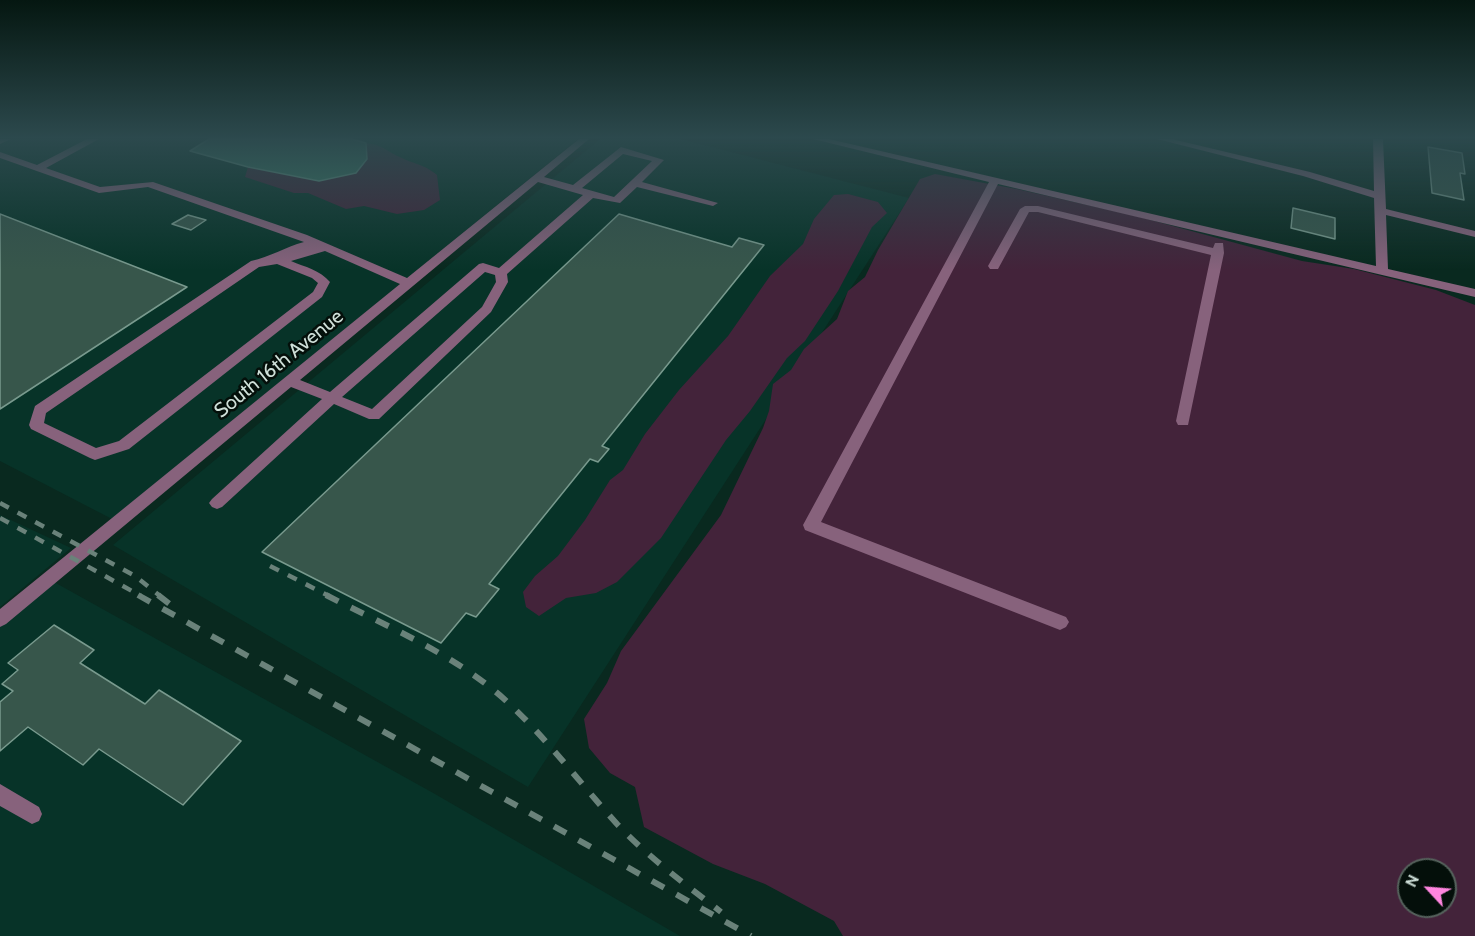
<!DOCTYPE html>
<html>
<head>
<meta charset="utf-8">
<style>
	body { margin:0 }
	#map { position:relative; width:1475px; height:936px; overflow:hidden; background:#09291f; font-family:Cabin,sans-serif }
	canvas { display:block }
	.north { position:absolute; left:1397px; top:858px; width:60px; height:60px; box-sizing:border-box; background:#040f0a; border:2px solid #55625c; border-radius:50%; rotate:296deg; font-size:16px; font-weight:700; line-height:24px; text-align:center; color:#cedfd8 }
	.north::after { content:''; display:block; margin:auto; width:21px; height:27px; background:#ff85df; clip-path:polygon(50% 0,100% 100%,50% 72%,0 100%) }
</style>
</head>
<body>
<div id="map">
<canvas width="1475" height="936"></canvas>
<div class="north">N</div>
</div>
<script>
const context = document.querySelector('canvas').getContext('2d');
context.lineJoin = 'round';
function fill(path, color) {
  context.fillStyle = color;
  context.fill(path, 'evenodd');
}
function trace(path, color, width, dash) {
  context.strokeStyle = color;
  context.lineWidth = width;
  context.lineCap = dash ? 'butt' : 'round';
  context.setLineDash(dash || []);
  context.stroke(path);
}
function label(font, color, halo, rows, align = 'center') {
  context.font = font + ' Cabin,sans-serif';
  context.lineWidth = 5;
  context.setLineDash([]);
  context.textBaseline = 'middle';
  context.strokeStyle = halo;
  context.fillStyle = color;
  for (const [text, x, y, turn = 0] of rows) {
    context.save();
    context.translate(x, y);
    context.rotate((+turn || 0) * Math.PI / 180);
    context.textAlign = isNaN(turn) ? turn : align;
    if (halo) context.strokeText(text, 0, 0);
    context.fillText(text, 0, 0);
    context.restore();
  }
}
fill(new Path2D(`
	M0,139H578L112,519L0,461Z
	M600,139H681L909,198L528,787L113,545Z
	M0,515L71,548L0,607Z
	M54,582L435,794L680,936H0V626Z`), '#073328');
fill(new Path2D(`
	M366,143C384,145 387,152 402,158C416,165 424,164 437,175L440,200L424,210L397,214L364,206L346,209L308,193H294L245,177L248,167L319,181L367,159Z
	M935,174L1017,189L1136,216L1302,261L1354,269L1436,290L1475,305V936H843L834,921L765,884L713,864L644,827L635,787L610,773L589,748L584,719L607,683L621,651L721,515L763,428L769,411L773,384L791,370L804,349L837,319L848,291L865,277L878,250L920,179ZM1409,870H1445V906H1409Z
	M848,194L878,202L887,213L872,227L838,291L805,341L787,358L750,411L726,440L661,538L617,582L596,593L566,598L539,616L526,607L523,592L535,576L558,556L585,520L610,480L623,470L645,434L679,390L728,336L770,276L803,244L814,219L834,195Z`), '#43233a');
const water = new Path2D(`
	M209,139H352L366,143L367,159L356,173L319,181L248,167L190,151Z`);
fill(water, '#3f7d6a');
trace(water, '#6a9a8b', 1.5);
const building = new Path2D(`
	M1428,147L1462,153L1465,174L1460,173L1464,200L1432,193Z
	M1293,208L1335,218V239L1291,228Z
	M0,214L187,287L0,409Z
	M619,214L732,247L739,238L764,245L602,446L609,449L598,462L590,459L489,584L499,589L476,617L466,613L441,643L262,552Z
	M188,215L206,220L191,230L172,224Z
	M54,625L94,650L80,663L145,704L159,690L241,741L183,805L99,749L83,765L28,727L0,751V702L13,691L2,684L18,670L8,663Z`);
fill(building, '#37564b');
trace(building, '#799a8e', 1.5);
fill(new Path2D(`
	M0,139H11L0,144Z
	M87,139H99L46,168L100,187L153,182L307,235L407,278L579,139H589L544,177L573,185L621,147L664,160L642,182L718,203L713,206L637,187L620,203L593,198L507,274L508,282L491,312L379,419H369L334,404L222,507L217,509L212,507L209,503L212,499L322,399L291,387L6,624L0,627V609L400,284L325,251L291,261C305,267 320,270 330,282L322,297L129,449L95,460L90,458L31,429L29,425L35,406L251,261C270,257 285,247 304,242L148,187L99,193L0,158V152L37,165ZM623,154L652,161L614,197L582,188ZM538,182L583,195L499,268L483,263L479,264L330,392L300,380ZM277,264L312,278L318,283L313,292L119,441L96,448L44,423L46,413L259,267ZM485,272L495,275L496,282L482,307L372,409L342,397Z
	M813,139H829L1376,266L1374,198L1303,176L1157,139H1172L1310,172L1374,191L1373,139H1383L1386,209L1475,231V237L1386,215L1388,269L1475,289V297L998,184L821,522L1066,617L1069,622L1066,627L1060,630L805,530L803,525L989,182Z
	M1025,206H1038L1213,248L1215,243H1223L1224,253L1188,425H1178L1176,421L1211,255L1038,212H1029L998,269H990L988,266L1020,209Z
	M0,784L39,807L42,814L39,821L32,824L0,806Z`), '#87627c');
trace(new Path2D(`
	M0,503L135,576L160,596
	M0,518L141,596
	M270,566L329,596`), '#6a827a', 4.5, [10, 10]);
trace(new Path2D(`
	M138,595L751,936
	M158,595L171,605
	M326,595C386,626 452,653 503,698C545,736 579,782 617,824C648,857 685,884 721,912`), '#6a827a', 6, [14, 14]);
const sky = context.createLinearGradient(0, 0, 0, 270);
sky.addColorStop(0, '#051711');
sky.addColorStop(0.51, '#2c494d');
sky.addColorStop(1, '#2c494d00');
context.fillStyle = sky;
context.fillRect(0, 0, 1475, 270);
label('20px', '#cedfd8', '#040f0a', [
	["South 16th Avenue",279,364,-39]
]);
</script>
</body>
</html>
